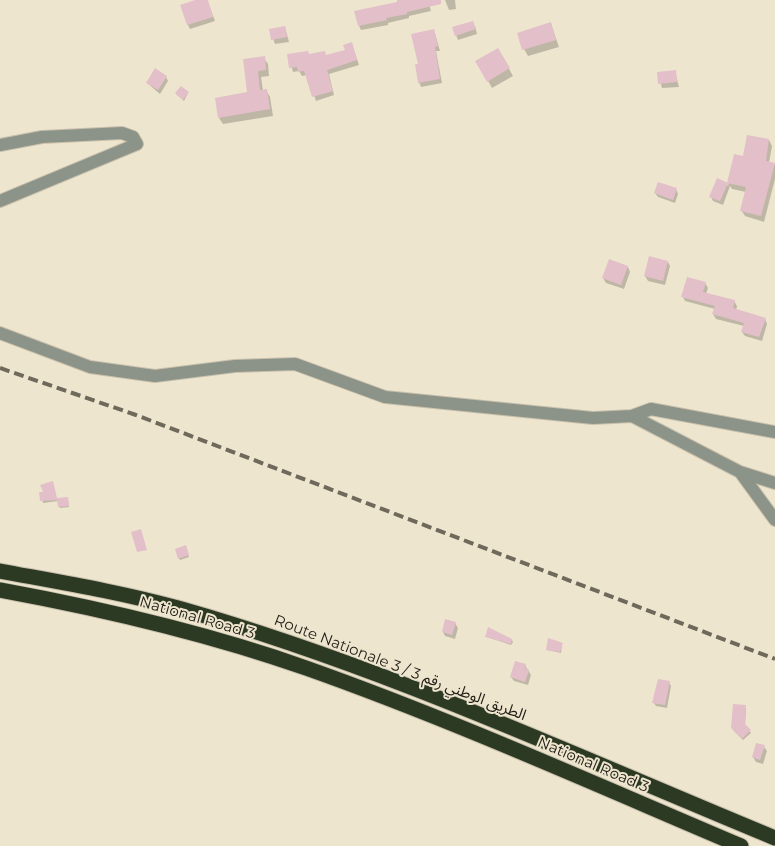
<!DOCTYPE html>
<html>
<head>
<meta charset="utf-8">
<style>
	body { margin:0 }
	canvas { display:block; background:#eee5ce }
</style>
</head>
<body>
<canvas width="775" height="846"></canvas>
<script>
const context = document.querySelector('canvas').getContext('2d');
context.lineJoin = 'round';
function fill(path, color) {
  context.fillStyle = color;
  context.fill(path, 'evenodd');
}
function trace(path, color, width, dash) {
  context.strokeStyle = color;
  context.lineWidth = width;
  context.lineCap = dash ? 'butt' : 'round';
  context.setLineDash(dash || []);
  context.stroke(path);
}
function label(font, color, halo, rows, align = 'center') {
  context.font = font + ' Montserrat,"Noto Sans Arabic",sans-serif';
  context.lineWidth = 4;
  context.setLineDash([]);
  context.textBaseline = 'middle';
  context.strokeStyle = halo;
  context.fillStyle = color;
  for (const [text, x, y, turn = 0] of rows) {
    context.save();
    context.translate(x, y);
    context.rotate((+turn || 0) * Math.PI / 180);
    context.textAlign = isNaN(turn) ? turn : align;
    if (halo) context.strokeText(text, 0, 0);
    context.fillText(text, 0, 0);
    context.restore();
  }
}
fill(new Path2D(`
	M199,0H207L215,21L190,29L188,25Z
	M398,0H428L431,11L409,16V18L388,23V25L361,30L359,26L399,3Z
	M445,0H455L456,9L449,10Z
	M551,24L559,47L528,56L524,49Z
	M475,26L477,34L458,40L456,35Z
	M285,27L289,42L275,44L270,30Z
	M434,30L440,51H436L442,83L421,87L419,82V65Z
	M352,44L359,65L329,74L334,95L316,101L307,75L302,76L299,71L293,72L288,55L326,56L346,51Z
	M498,49L513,76L492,88L477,61Z
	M264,58L268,64L269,76L261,77L263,91L266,90L270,97L273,116L223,124L219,118L248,93L244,60Z
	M675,72L679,87L662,88L658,73Z
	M166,77L168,81L160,94L147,83Z
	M188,93L184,101L176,94Z
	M769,140L772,146L769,163L775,165V179L764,222L745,216L741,210L746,192L732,189L730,186L723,205L713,201L711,197L727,184L728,186L735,156L744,158Z
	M676,189L678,194L675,203L658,197L655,193Z
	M610,261L628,267L630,272L624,289L606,283L603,278Z
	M668,262L670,266L665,285L648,281L645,276Z
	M705,283L708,288L706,294L734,301L737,306L736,310L765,319L767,324L762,341L745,336L742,332L744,326L716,319L713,314L715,309L685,301L683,297Z
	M41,493L57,499L68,500L69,507L60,508L58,501L43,503Z
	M186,548L189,557L180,560L179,558Z
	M455,623L458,628L455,639L445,636L443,632Z
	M487,637L512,640L513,642L511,645Z
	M562,644L561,653L547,650Z
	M525,665L531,675L528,685L514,681L511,677Z
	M669,682L671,686L667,708L656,706L654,703Z
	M746,707L745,726L751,733L743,740L733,730Z
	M764,747L767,751L763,764L756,762L753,757Z`), '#0003');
fill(new Path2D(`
	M195,0H208L213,17L187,25L180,5Z
	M397,0H441V4L407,12V14L386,18L387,20L358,26L354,11L397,2Z
	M473,21L476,29L455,36L452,27Z
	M551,22L556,40L522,50L517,33Z
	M285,26L287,37L271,40L269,29Z
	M434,29L438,46L435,47L440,79L418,83L415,64H418L411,34Z
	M352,42L357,60L327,70L333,91L312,97L304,71L298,72L297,67L289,68L287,54L308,51L309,54L325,51L326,55L345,50L343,45Z
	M498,48L510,68L487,82L475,61Z
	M265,56L266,70L258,71L260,90L267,89L270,109L218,118L215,98L247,92L243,59Z
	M155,68L167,76L158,90L146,83Z
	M676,70L677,82L658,84L657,72Z
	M181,86L189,92L183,100L175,93Z
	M747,135L769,139L766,161L775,163L761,216L740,211L746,187L727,183L734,154L743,156Z
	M717,178L728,183L720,201L709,197Z
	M658,182L677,188L673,200L654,193Z
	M649,256L668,261L663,281L644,276Z
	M609,259L628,266L621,285L602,278Z
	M687,277L706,282L703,292L735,300L733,308L766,318L759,337L741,332L744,323L712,314L715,306L681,297Z
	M53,481L57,498L68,497L69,506L58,507L57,500L40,501L39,492H43L40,485Z
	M141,529L147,550L137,552L131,532Z
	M186,545L189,555L178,559L175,549Z
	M445,619L456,622L452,635L442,632Z
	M488,627L512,639L511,644L485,637Z
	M548,638L563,643L560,652L546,650Z
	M515,661L526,664L525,668L529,670L525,682L510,677Z
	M658,679L670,681L665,705L652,703Z
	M733,704L746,705L745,724L751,730L742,739L731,728Z
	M756,743L765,745L760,760L752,757Z`), '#e2bfc9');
const minor = new Path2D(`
	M0,145L42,137L122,133L133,137L137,144L0,201
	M0,333L90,367L155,376L235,366L295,364L385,397L593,418L632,416L651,409L775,432
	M632,416L740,472L775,483
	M740,472L775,520`);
const highway = new Path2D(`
	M0,571C59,582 120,592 178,608C383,666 578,757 775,838
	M0,590C103,609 207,633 306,668C453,720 597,785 741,846`);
trace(minor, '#c9c1ad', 14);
trace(highway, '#c9c1ad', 17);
trace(minor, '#8c9388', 12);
trace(highway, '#2c3a23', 15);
trace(new Path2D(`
	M0,368L136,415L775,659`), '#6e695b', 4, [10, 5]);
label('15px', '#201d15', '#eee5ce', [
	["National Road 3",197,618,16],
	["Route Nationale 3 / الطريق الوطني رقم 3",400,668,21],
	["National Road 3",593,765,23]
]);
</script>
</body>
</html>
